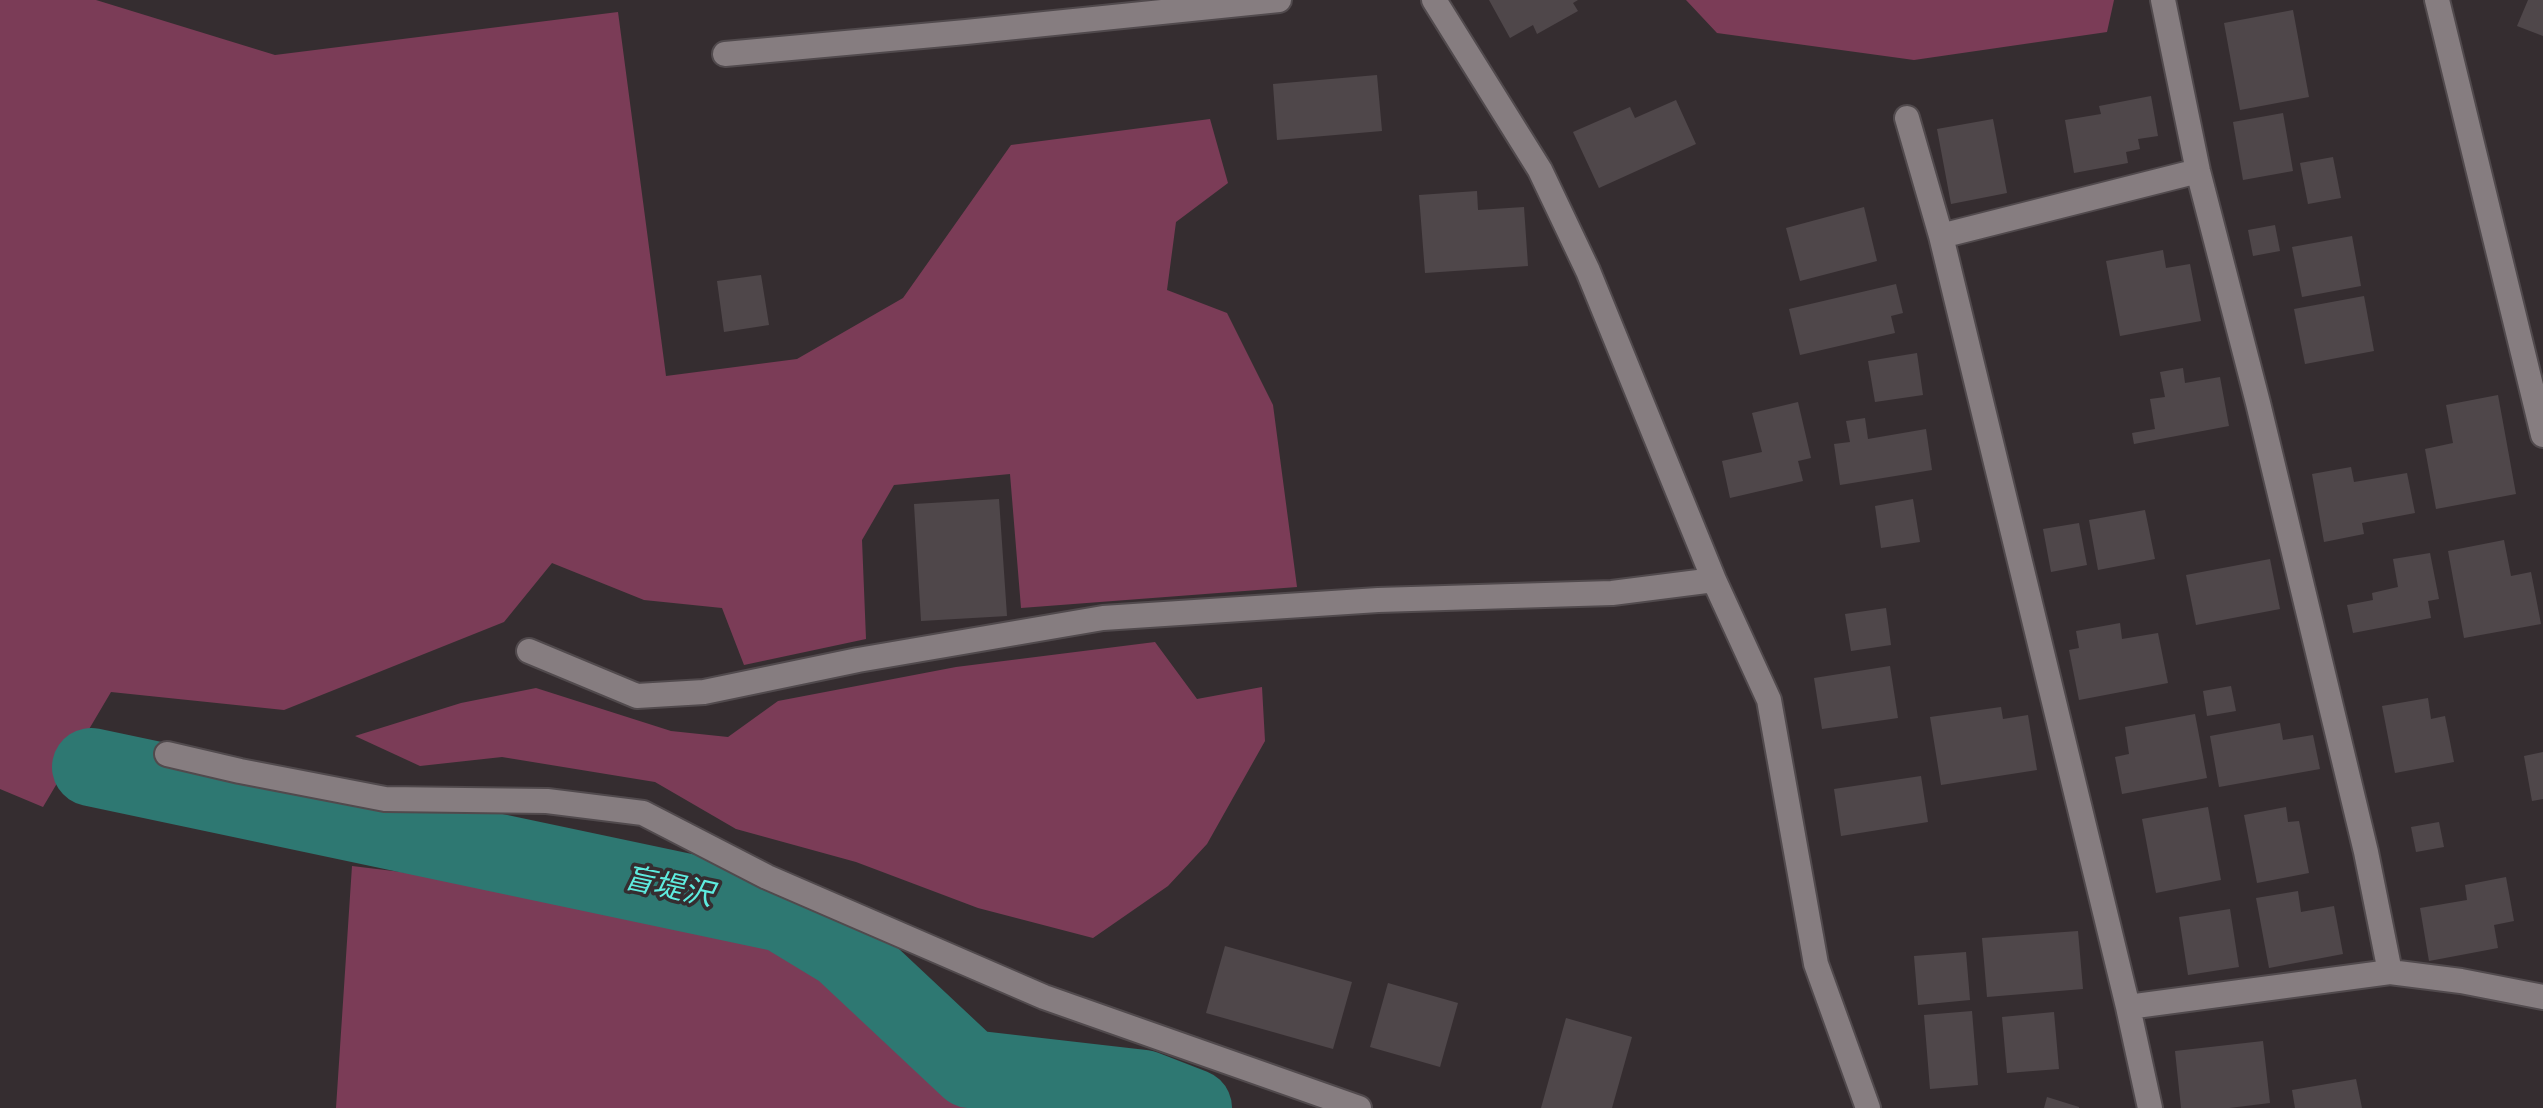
<!DOCTYPE html>
<html>
<head>
<meta charset="utf-8">
<style>
	body { margin:0 }
	canvas { display:block; background:#352d30 }
</style>
</head>
<body>
<canvas width="2543" height="1108"></canvas>
<script>
const context = document.querySelector('canvas').getContext('2d');
context.lineJoin = 'round';
function fill(path, color) {
  context.fillStyle = color;
  context.fill(path, 'evenodd');
}
function trace(path, color, width, dash) {
  context.strokeStyle = color;
  context.lineWidth = width;
  context.lineCap = dash ? 'butt' : 'round';
  context.setLineDash(dash || []);
  context.stroke(path);
}
function label(font, color, halo, rows, align = 'center') {
  context.font = font + ' Jost,"Noto Sans JP",sans-serif';
  context.lineWidth = 7;
  context.setLineDash([]);
  context.textBaseline = 'middle';
  context.strokeStyle = halo;
  context.fillStyle = color;
  for (const [text, x, y, turn = 0] of rows) {
    context.save();
    context.translate(x, y);
    context.rotate((+turn || 0) * Math.PI / 180);
    context.textAlign = isNaN(turn) ? turn : align;
    if (halo) context.strokeText(text, 0, 0);
    context.fillText(text, 0, 0);
    context.restore();
  }
}
fill(new Path2D(`
	M0,0H96L275,55L618,12L666,376L797,359L903,298L1011,145L1210,119L1228,183L1176,222L1167,290L1227,313L1273,405L1297,587L1021,608L1010,474L894,485L862,540L866,639L744,665L722,608L644,600L552,563L504,622L284,710L111,692L43,807L0,789Z
	M1686,0H2114L2107,32L1914,60L1717,33Z
	M1155,642L1197,699L1262,687L1265,741L1207,844L1168,886L1093,938L978,908L856,862L736,829L655,782L502,757L420,766L355,736L461,703L536,688L671,731L728,737L778,701L956,667Z
	M352,866L558,891L783,946L935,1075L1012,1108H336Z`), '#7b3c57');
trace(new Path2D(`
	M91,767L782,913L843,950L970,1069L1144,1089L1193,1108`), '#2e7872', 78);
fill(new Path2D(`
	M1489,0H1578L1573,3L1578,11L1537,34L1533,25L1510,38Z
	M2528,0H2543V36L2517,26Z
	M2293,10L2309,97L2240,110L2224,23Z
	M1377,75L1382,131L1277,140L1273,84Z
	M2151,96L2158,136L2138,139L2140,149L2126,152L2128,163L2074,173L2065,120L2101,114L2099,106Z
	M1676,100L1696,144L1599,188L1573,132L1630,107L1635,118Z
	M2283,113L2293,171L2243,180L2233,122Z
	M1993,119L2007,193L1951,204L1937,129Z
	M2333,157L2341,198L2308,204L2300,163Z
	M1477,191L1478,210L1524,207L1528,266L1425,273L1419,195Z
	M1864,207L1877,261L1800,281L1786,228Z
	M2275,225L2280,251L2253,256L2248,230Z
	M2352,236L2361,286L2302,297L2292,247Z
	M2163,250L2166,268L2190,264L2201,321L2120,336L2106,261Z
	M761,275L769,325L724,332L717,281Z
	M1896,284L1903,313L1891,316L1895,333L1800,355L1789,309Z
	M2364,296L2374,351L2305,364L2294,309Z
	M1917,353L1923,395L1875,402L1868,361Z
	M2183,368L2185,383L2220,377L2229,426L2134,444L2132,433L2155,429L2150,399L2165,397L2160,372Z
	M2498,395L2516,494L2436,509L2425,449L2453,443L2446,405Z
	M1798,402L1811,458L1798,461L1803,481L1730,498L1722,461L1762,452L1752,413Z
	M1865,418L1868,439L1926,429L1932,470L1840,485L1834,444L1850,442L1846,421Z
	M2351,467L2354,482L2407,473L2415,513L2362,523L2364,534L2324,542L2312,474Z
	M999,499L1007,616L921,621L914,504Z
	M1913,499L1920,542L1881,548L1875,506Z
	M2145,510L2155,559L2098,570L2089,520Z
	M2079,523L2087,565L2051,572L2043,529Z
	M2504,540L2511,576L2531,572L2541,624L2464,638L2448,551Z
	M2430,553L2439,599L2428,601L2431,618L2353,633L2347,605L2373,600L2372,593L2398,587L2393,559Z
	M2270,559L2280,609L2196,625L2186,575Z
	M1886,608L1891,645L1851,651L1845,614Z
	M2120,623L2122,639L2158,633L2168,683L2079,700L2069,650L2079,648L2076,631Z
	M1890,666L1898,718L1822,729L1814,678Z
	M2231,686L2236,711L2207,716L2203,691Z
	M2428,698L2431,719L2445,716L2454,762L2395,773L2382,706Z
	M2001,707L2003,719L2028,715L2037,770L1941,785L1930,717Z
	M2195,714L2207,778L2122,794L2115,757L2129,754L2125,727Z
	M2280,723L2283,740L2313,735L2320,769L2219,787L2210,736Z
	M2543,752V799L2532,801L2524,756Z
	M1921,776L1928,822L1841,836L1834,789Z
	M2208,807L2221,880L2156,893L2142,819Z
	M2286,807L2288,822L2299,821L2309,873L2257,883L2244,815Z
	M2439,822L2444,847L2416,852L2411,827Z
	M2506,877L2514,921L2494,925L2498,948L2429,961L2420,908L2467,900L2465,885Z
	M2298,891L2301,912L2334,906L2343,954L2269,968L2256,898Z
	M2230,909L2239,967L2188,975L2179,917Z
	M2078,931L2083,989L1987,997L1982,938Z
	M1225,946L1352,982L1333,1049L1206,1013Z
	M1966,952L1970,1000L1918,1005L1914,956Z
	M1388,983L1458,1003L1440,1067L1370,1047Z
	M1972,1011L1978,1085L1930,1089L1924,1015Z
	M2054,1012L2059,1069L2007,1073L2002,1017Z
	M1566,1018L1632,1037L1612,1108H1541Z
	M2263,1041L2270,1103L2229,1108H2181L2175,1051Z
	M2356,1079L2362,1108H2295L2292,1090Z
	M2047,1097L2079,1107V1108H2044Z`), '#4f474a');
const minor = new Path2D(`
	M1434,0L1540,170L1588,271L1714,580L1769,700L1816,964L1868,1108
	M2163,0L2198,171L2258,403L2366,852L2390,972
	M2437,0L2543,435
	M725,54L966,32L1279,0
	M1907,118L1941,236L2128,1007L2150,1108
	M1941,236L2198,171
	M529,651L637,696L704,692L858,660L1103,618L1378,600L1612,593L1714,580
	M167,754L240,771L385,799L547,801L643,813L767,877L1044,997L1359,1108
	M2128,1007L2390,972L2461,981L2543,997`);
trace(minor, '#514a4d', 28);
trace(minor, '#867d80', 24);
label('italic 30px', '#5eecdf', '#352d30', [
	["盲堤沢",668,889,12]
]);
</script>
</body>
</html>
